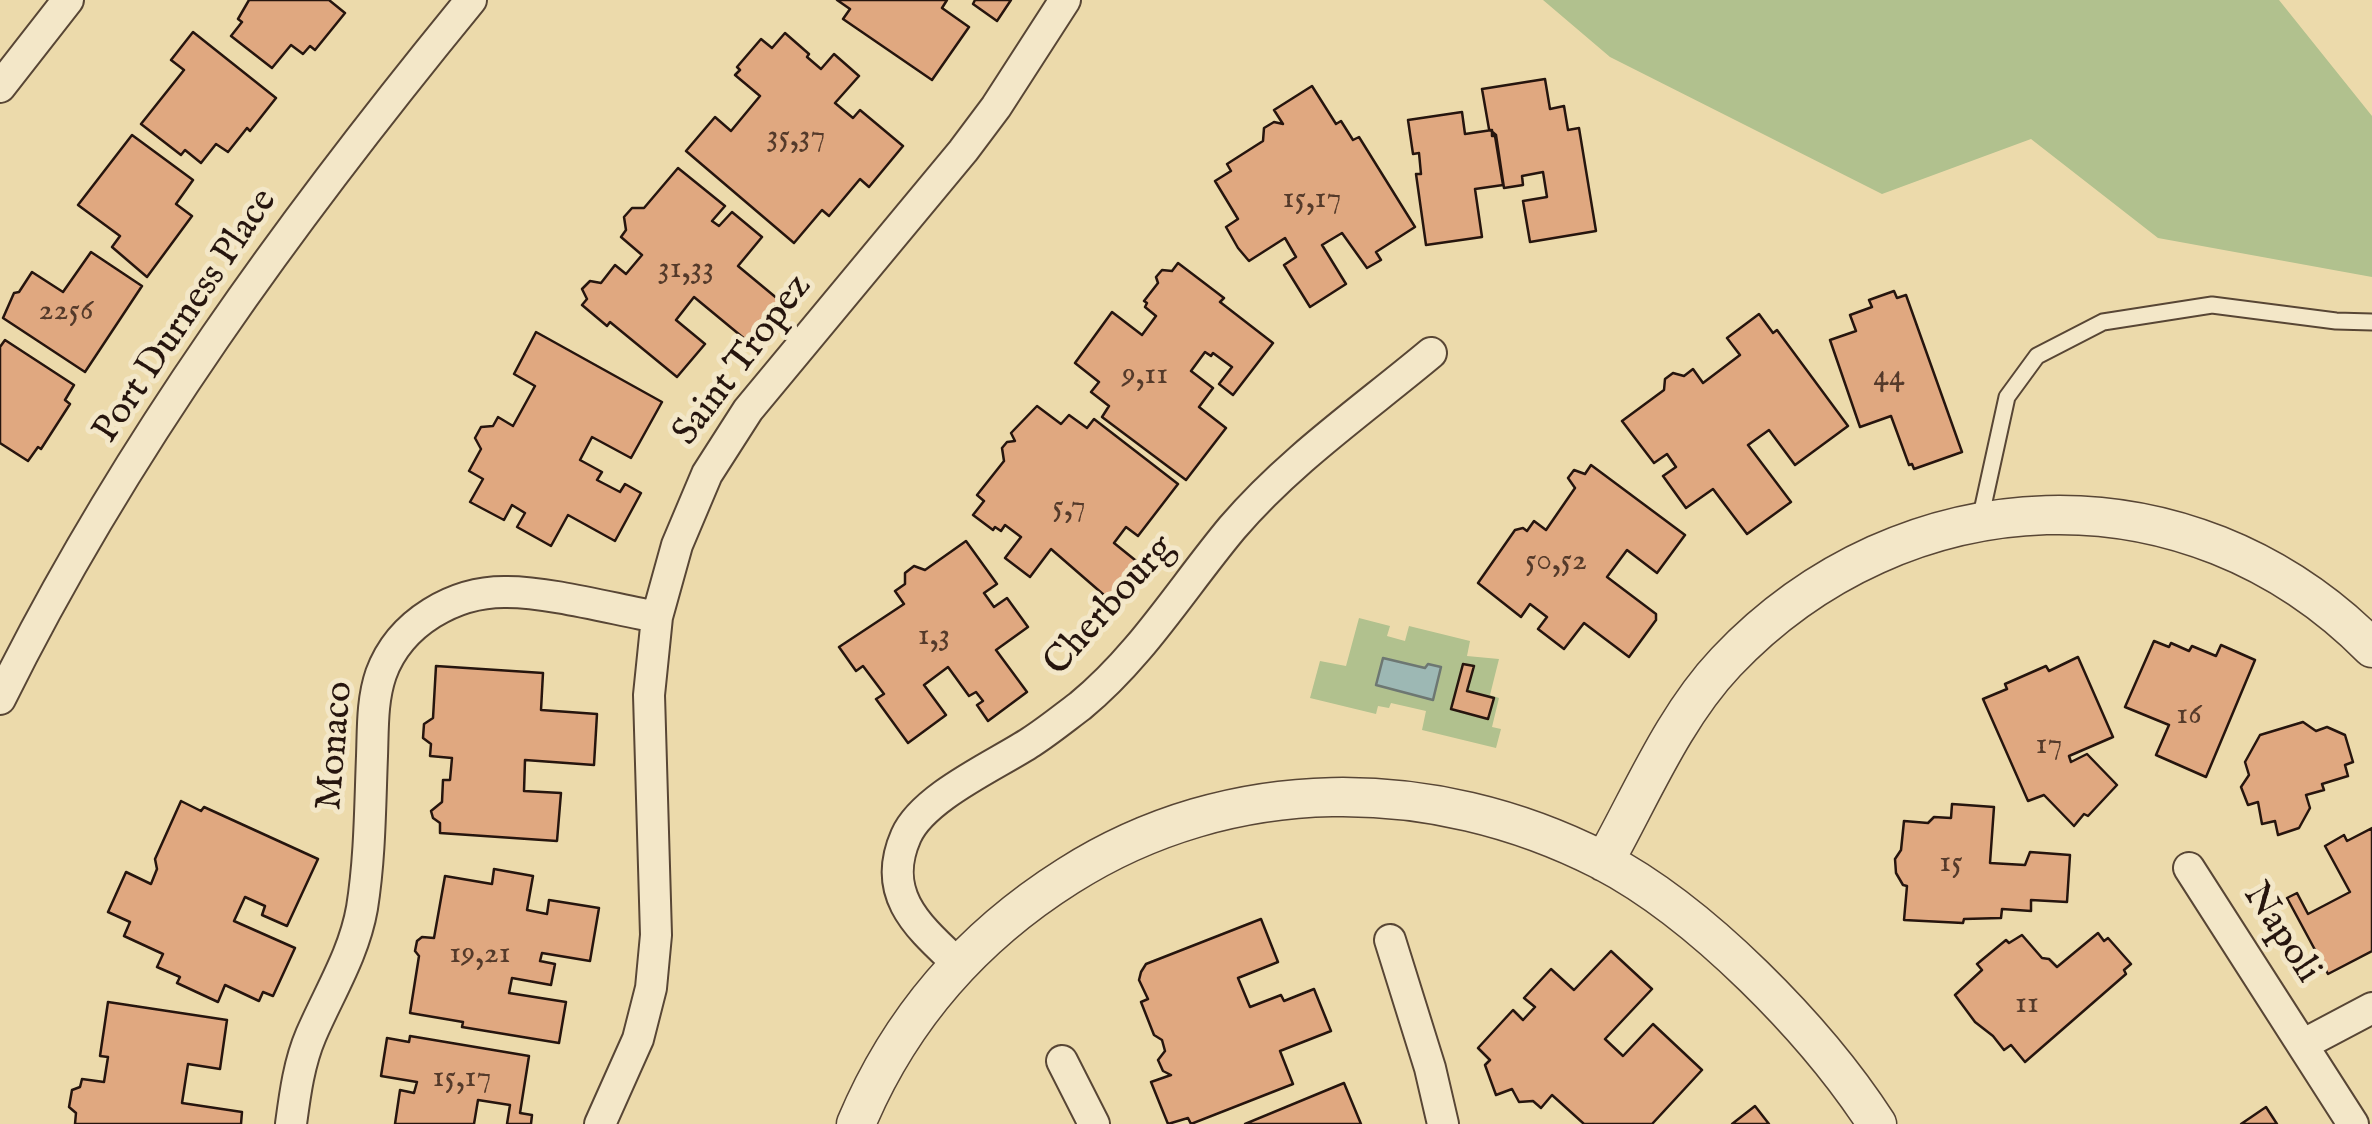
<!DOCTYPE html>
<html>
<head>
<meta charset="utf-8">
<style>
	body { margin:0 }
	canvas { display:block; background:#ecdaab }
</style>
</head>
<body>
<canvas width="2372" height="1124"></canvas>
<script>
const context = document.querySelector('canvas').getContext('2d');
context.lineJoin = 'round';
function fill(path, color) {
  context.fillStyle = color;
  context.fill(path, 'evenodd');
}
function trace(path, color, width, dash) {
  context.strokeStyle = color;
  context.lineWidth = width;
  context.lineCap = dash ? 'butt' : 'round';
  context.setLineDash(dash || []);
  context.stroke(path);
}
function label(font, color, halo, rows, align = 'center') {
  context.font = font + ' "IM FELL English",serif';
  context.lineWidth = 10;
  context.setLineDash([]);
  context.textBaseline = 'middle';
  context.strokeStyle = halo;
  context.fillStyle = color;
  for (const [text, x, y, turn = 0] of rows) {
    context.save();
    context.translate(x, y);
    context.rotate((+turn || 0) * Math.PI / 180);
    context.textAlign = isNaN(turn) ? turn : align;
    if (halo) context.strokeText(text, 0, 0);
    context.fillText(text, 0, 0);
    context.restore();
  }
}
fill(new Path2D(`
	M1543,0H2279L2372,116V277L2158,238L2031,139L1882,194L1610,57Z
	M1359,618L1390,626L1387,636L1405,641L1409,626L1470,641L1467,656L1499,659L1490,695L1499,698L1492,727L1501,729L1496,748L1422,730L1426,711L1391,703L1389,708L1378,706L1376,714L1310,698L1320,661L1346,666Z`), '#b1c18e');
const water = new Path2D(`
	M1383,658L1425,668L1428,664L1441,667L1433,700L1376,685Z`);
fill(water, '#9db8b4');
trace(water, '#6d7772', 2.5);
const building = new Path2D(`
	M249,0H329L345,13L315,50L310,46L303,54L291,45L272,68L231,36L242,22L238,19Z
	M837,0H947L942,8L969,27L932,80L843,19L850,9Z
	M975,0H1011L997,21L973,4Z
	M193,32L276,98L250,131L247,128L228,152L216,144L201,163L185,150L181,155L141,124L184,70L171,60Z
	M785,33L809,54L807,57L821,69L834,54L859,76L835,103L853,118L860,110L903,146L869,187L860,179L829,216L822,210L794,243L686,151L715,117L731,131L760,96L735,75L740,70L737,67L761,39L772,48Z
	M1545,79L1550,109L1564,106L1568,130L1579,128L1596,231L1530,242L1523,201L1547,197L1543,172L1522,176L1523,185L1504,188L1496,135L1489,129L1482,89Z
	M1312,86L1336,124L1341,121L1353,140L1359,137L1415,227L1376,252L1381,260L1367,268L1342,233L1322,245L1346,284L1310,307L1284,265L1296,257L1285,238L1249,261L1238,248L1226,227L1238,219L1215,181L1231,171L1227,164L1263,141L1264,128L1274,122L1283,124L1274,110Z
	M1462,112L1465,134L1492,130V136H1495L1503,185L1475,189L1482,237L1426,245L1416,174H1421L1419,153L1413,154L1408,120Z
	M132,135L193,180L176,204L192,216L147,277L112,247L120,236L78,205Z
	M678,168L725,206L712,221L719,226L732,212L762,237L738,266L779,300L746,340L694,297L676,320L705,344L677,377L610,322L607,326L582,305L587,299L582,289L590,281L601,283L615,265L626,274L642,255L621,237L626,230L624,217L632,208H644Z
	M91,252L142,286L85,372L3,318L14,293L19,292L32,272L63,292Z
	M1178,263L1224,298L1220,302L1273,343L1233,395L1219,384L1232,367L1213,353L1211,356L1205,352L1191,371L1213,388L1199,407L1226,428L1186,480L1102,417L1109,406L1091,392L1099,382L1075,363L1112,312L1142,335L1156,316L1145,307L1147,303L1144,301L1158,283L1156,277L1162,270L1172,271Z
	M1894,291L1897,298L1906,295L1962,452L1914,469L1912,464L1909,465L1891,416L1860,427L1830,340L1856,331L1850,315L1872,307L1869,300Z
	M1759,314L1773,333L1777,330L1848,426L1795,465L1769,430L1748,445L1791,502L1747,534L1713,489L1686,508L1663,476L1676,467L1667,454L1654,463L1622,421L1664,390L1665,379L1673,373L1684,376L1693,369L1703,383L1740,355L1727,338Z
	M536,332L662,402L631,458L592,437L580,460L602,472L597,480L620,492L625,484L641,493L615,541L568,515L551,546L517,527L525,513L512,505L504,520L470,502L483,479L469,471L481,449L475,438L481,427L493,426L498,417L513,426L535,386L514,374Z
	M5,340L74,385L65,400L70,404L41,449L38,447L28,461L0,443V347Z
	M1037,406L1061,424L1069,415L1087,428L1094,419L1178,484L1138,536L1126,527L1114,543L1140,564L1109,605L1101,599L1104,595L1051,549L1030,577L1005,558L1021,537L1005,525L1001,531L995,527L993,530L973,515L984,501L977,495L1004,461L1002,448L1007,442L1015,441L1011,433Z
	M1591,465L1685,535L1657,573L1627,550L1607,577L1656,614V620L1629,657L1584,623L1564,649L1538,629L1547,617L1530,604L1521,617L1478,583L1515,530L1523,528L1527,531L1534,521L1546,530L1575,488L1568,478L1574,470L1585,474Z
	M966,541L997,584L984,593L994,607L1007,598L1028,627L996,650L1027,692L988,721L977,705L983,701L976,692L969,696L948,667L924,685L946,715L908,743L876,699L884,694L863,666L856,671L839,647L904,604L895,591L905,584V573L914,566L925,570Z
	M2154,641L2169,647L2171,643L2189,651L2192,646L2216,656L2221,645L2255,660L2206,777L2156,755L2169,725L2125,707Z
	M2078,657L2113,737L2069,756L2071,762L2087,754L2117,785L2088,816L2084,814L2074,826L2044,795L2028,801L1983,699L2007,689L2005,684L2046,666L2049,671Z
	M1463,664L1474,666L1467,691L1494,698L1488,719L1451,709Z
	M436,666L543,673L541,710L597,714L594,765L525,760L524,791L561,793L557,841L440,833V823L433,818L431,811L442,802L443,780H450L452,758L430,756L431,744L423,738L424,724L433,718Z
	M2303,722L2316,731L2327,727L2345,735L2353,762L2345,765L2348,776L2322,784L2324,790L2306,795L2310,808L2299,828L2278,835L2275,821L2262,824L2258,802L2248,805L2241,787L2249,775L2245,762L2260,735Z
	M181,801L201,811L204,807L318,859L287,926L262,915L265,906L245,897L234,921L295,948L273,996L263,992L259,1001L225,985L218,1002L177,983L180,977L157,967L163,954L124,936L130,922L108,912L126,872L151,884L157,869L155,859Z
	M1952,804L1994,807L1990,863L2025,865L2030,852L2070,855L2067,902L2031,900V911L2002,909L2001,918L1964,919L1963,923L1904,920L1907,886L1903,885L1896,873L1895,859L1901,850L1904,821L1928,823L1934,817L1951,818Z
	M2372,828V951L2328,974L2287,898L2297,893L2308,914L2350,892L2325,846L2344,835L2347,841Z
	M494,869L533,876L527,910L547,914L549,900L599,908L590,961L542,953L540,961L555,964L551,985L512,978L509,993L566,1002L559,1043L462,1027L463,1022L410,1013L419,956L415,951L417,941L422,937L434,938L445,876L492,884Z
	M1261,919L1278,962L1238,978L1250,1007L1281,995L1284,1001L1314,989L1331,1031L1280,1051L1293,1084L1191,1124L1188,1118L1168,1124L1151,1082L1171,1075L1163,1071L1158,1060L1165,1051L1162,1040L1154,1035L1141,1002L1148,999L1139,980L1141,972L1146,964Z
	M2098,933L2104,941L2108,938L2131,964L2124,970L2126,974L2025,1062L2011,1045L2004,1050L1993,1036L1975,1022L1955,995L1982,970L1977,964L2006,940L2009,943L2022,935L2042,958L2049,959L2057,967Z
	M1611,951L1652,989L1605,1039L1623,1056L1653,1024L1702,1070L1652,1124H1584L1552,1095L1541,1108L1533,1101L1519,1102L1512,1089L1496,1095L1485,1065L1490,1060L1478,1048L1513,1010L1523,1020L1535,1007L1524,998L1551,969L1574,990Z
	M108,1002L227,1020L220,1069L188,1064L182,1103L242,1112L241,1124H75L76,1113L69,1107L72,1090L80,1087L82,1079L104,1082L108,1057L100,1056Z
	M410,1036L529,1056L520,1113L532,1115L531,1124H507L510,1105L478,1100L474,1124H395L400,1090L414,1093L417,1082L381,1076L387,1038L409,1042Z
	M1344,1083L1361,1124H1245Z
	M1755,1106L1769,1124H1732Z
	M2266,1107L2277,1124H2241Z`);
fill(building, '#e0a880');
trace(building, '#26150e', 2.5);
const service = new Path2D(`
	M1980,520L2007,397L2037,356L2103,322L2212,305L2336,321L2372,322`);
const minor = new Path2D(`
	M0,87L68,0
	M0,699C124,448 294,216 471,0
	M2189,868L2353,1124
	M1390,940L1430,1068L1443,1124
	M958,964C919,927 880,895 906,836C923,797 996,765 1031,742C1048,731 1064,718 1080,706C1141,656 1182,588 1232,528C1289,461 1364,409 1431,353
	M2304,1044L2372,1008
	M1062,1061L1094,1124
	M291,1124C295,1094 299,1063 311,1035C329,993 354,954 362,908C370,858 370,807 372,756C373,728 372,700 381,674C400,622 455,591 507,592C550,592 613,609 657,617
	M600,1124L638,1039L651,988L656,935L649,695L657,617L677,545L707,474L748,410L963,151L996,107L1065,0`);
const tertiary = new Path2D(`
	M1604,862C1641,796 1673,718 1726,662C1903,475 2188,462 2372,648
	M856,1124C900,1019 973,936 1068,876C1230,773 1432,774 1601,860C1701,912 1816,1030 1877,1124`);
trace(service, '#584635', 19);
trace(minor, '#584635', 34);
trace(tertiary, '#584635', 41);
trace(service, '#f3e7c8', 15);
trace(minor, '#f3e7c8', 30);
trace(tertiary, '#f3e7c8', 38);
label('32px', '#543a2a', null, [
	["35,37",796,138],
	["15,17",1312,200],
	["31,33",686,270],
	["2256",66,312],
	["9,11",1145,376],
	["44",1889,378],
	["5,7",1069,508],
	["50,52",1556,562],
	["1,3",934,637],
	["16",2189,716],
	["17",2049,746],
	["15",1951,864],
	["19,21",480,955],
	["11",2027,1005],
	["15,17",462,1079]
]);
label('38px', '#26150e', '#f3e7c8', [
	["Port Durness Place",187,317,-56],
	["Saint Tropez",744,361,-53],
	["Cherbourg",1111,607,-48],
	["Monaco",337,746,-85],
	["Napoli",2280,934,57]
]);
</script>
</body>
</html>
